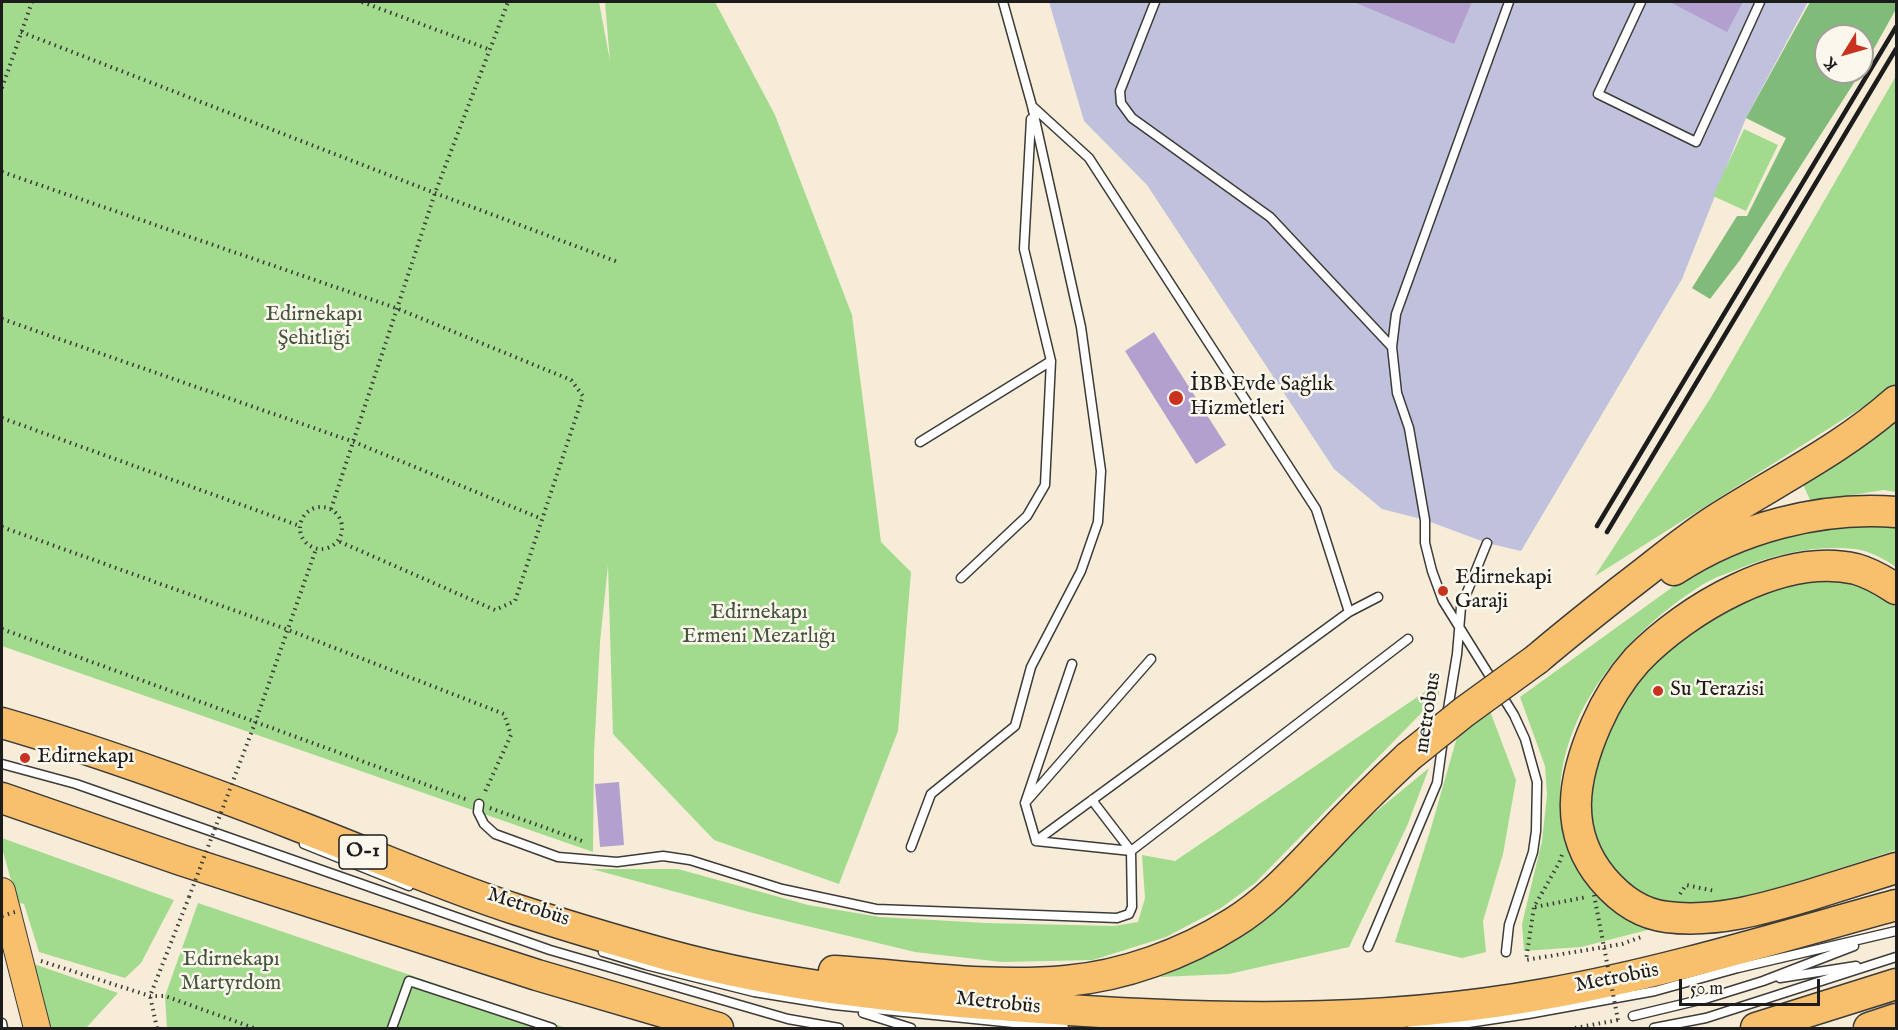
<!DOCTYPE html>
<html>
<head>
<meta charset="utf-8">
<style>
	body { margin:0 }
	#map { position:relative; width:1898px; height:1030px; overflow:hidden; background:#f7ecd7; font-family:"IM FELL English",serif }
	canvas { display:block }
	.frame { position:absolute; inset:0; border:3px solid #1c1c1c; pointer-events:none }
	.north { position:absolute; left:1814px; top:24px; width:60px; height:60px; box-sizing:border-box; background:#fbf7ec; border:2px solid #a29f99; border-radius:50%; rotate:233deg; font-size:16px; font-weight:700; line-height:24px; text-align:center; color:#1c1c1c }
	.north::after { content:''; display:block; margin:auto; width:21px; height:27px; background:#c8321e; clip-path:polygon(50% 0,100% 100%,50% 72%,0 100%) }
	.scale { position:absolute; left:1679px; top:979px; width:141px; height:27px; box-sizing:border-box; border:3px solid #1c1c1c; border-top:0; padding-left:8px; font-size:18px; line-height:21px; white-space:nowrap; color:#1c1c1c; -webkit-text-stroke:4px #fbf7ec; paint-order:stroke }
</style>
</head>
<body>
<div id="map">
<canvas width="1898" height="1030"></canvas>
<div class="frame"></div>
<div class="north">K</div>
<div class="scale">50 m</div>
</div>
<script>
const context = document.querySelector('canvas').getContext('2d');
context.lineJoin = 'round';
function fill(path, color) {
  context.fillStyle = color;
  context.fill(path, 'evenodd');
}
function trace(path, color, width, dash) {
  context.strokeStyle = color;
  context.lineWidth = width;
  context.lineCap = dash ? 'butt' : 'round';
  context.setLineDash(dash || []);
  context.stroke(path);
}
function label(font, color, halo, rows, align = 'center') {
  context.font = font + ' "IM FELL English",serif';
  context.lineWidth = 5;
  context.setLineDash([]);
  context.textBaseline = 'middle';
  context.strokeStyle = halo;
  context.fillStyle = color;
  for (const [text, x, y, turn = 0] of rows) {
    context.save();
    context.translate(x, y);
    context.rotate((+turn || 0) * Math.PI / 180);
    context.textAlign = isNaN(turn) ? turn : align;
    if (halo) context.strokeText(text, 0, 0);
    context.fillText(text, 0, 0);
    context.restore();
  }
}
fill(new Path2D(`
	M1049,2H1808L1746,118L1682,279L1521,551L1487,543L1425,520L1382,509L1334,469L1147,185L1084,121Z`), '#c0c2dd');
fill(new Path2D(`
	M2,2H599L610,61L605,2H715L775,115L852,315L881,542L911,572L898,731L839,884L714,840L613,734L608,565L600,642L594,753L593,852L2,646Z
	M1896,76V383L1893,388L1595,576L1710,399Z
	M1744,129L1778,145L1746,211L1713,196Z
	M1896,417V492L1883,490L1811,502L1802,482Z
	M1896,525V567C1884,559 1870,551 1855,549C1817,545 1778,553 1743,567C1730,573 1714,577 1702,585C1627,632 1557,713 1560,805C1561,826 1567,842 1576,861C1577,865 1579,871 1581,874C1586,879 1594,883 1600,887C1618,901 1637,914 1655,928L1581,947L1524,951L1522,924L1542,841L1547,795L1545,766L1520,697L1699,568L1744,545L1834,526Z
	M1843,579L1881,593L1896,607V850L1712,910L1635,897L1607,868L1594,833L1590,792L1598,751L1616,712L1646,666L1683,634L1754,594L1804,581Z
	M1438,683L1439,695L1255,883L1221,908L1166,937L1093,960L1002,962L915,952L753,913L592,869H678L808,905L880,917L986,923L1114,926L1138,922L1145,898L1142,855L1175,861Z
	M1490,711L1516,780L1503,854L1483,921L1486,952L1462,958L1395,942L1431,828L1459,730Z
	M1429,768L1407,826L1349,947L1229,974L1160,977L1192,962L1305,877L1361,824Z
	M2,838L174,900L141,963L125,978L39,952L24,904L17,902L2,848Z
	M198,903L566,1028H167L165,996Z
	M31,963L118,993L86,1028H46Z`), '#a2db8e');
fill(new Path2D(`
	M1810,2H1896V9L1862,70V36H1826V72H1861L1740,260L1710,299L1692,288L1737,216H1747L1786,138L1746,118Z`), '#81bb79');
fill(new Path2D(`
	M1354,2H1472L1454,44Z
	M1670,2H1743L1727,32Z
	M1154,332L1226,445L1196,464L1125,351Z
	M619,782L624,845L600,847L595,784Z`), '#b4a0ce');
const lane = new Path2D(`
	M1155,2L1120,91L1121,103L1132,118L1270,217L1392,347
	M1641,2L1598,94L1696,142L1760,2
	M1032,106L1089,158L1316,509L1349,612
	M920,442L1051,361
	M961,578L1027,516L1045,485L1051,361L1024,249L1031,119
	M1447,715L1457,654L1461,607L1487,543
	M2,764L76,784L550,950L788,1019L839,1028
	M1025,803L1151,659
	M479,804L478,812L484,824L495,834L558,857L617,862L663,856L690,860L782,889L876,909L1117,918L1129,914L1132,907L1131,851L1095,804L1093,799
	M1036,841L1131,851L1408,639
	M1036,841L1349,612L1378,597
	M1036,841L1025,803L1072,664
	M304,844L409,886
	M911,847L931,794L1015,726L1031,667L1081,571L1098,522L1101,471L1081,327L1032,106L1003,2
	M1368,947L1437,783L1443,740
	M603,952L646,965L754,992L834,1005L1064,1028
	M1506,952L1509,925L1533,852L1536,831L1537,782L1525,739L1514,715L1443,601L1432,571L1425,543V520L1409,428L1397,393L1392,347L1396,314L1509,2
	M1780,978L1856,966
	M863,1013L911,1028
	M1633,1016L1708,998L1763,981L1854,946
	M2,1023L3,1028
	M392,1028L409,981L552,1028
	M1412,1028L1455,1025L1528,1014L1655,991L1738,968L1896,931
	M1654,1028L1706,1018L1896,957`);
const primary = new Path2D(`
	M2,891L37,1028`);
const highway = new Path2D(`
	M1674,570C1738,528 1820,506 1896,512
	M1896,589C1884,581 1870,573 1856,569C1782,552 1686,609 1637,660C1620,679 1606,702 1596,725C1573,778 1563,831 1603,879C1620,899 1640,914 1667,917C1716,923 1763,909 1810,895C1839,886 1868,877 1896,868
	M1537,659C1565,635 1593,613 1622,590C1654,566 1684,540 1717,519C1778,480 1842,449 1896,401
	M2,723C102,752 200,788 298,826C371,854 443,886 518,910C567,926 618,941 668,955C785,987 905,999 1026,1007C1199,1020 1374,1025 1545,994C1663,973 1780,937 1896,905
	M2,798L181,860L537,975L718,1028
	M834,971C910,976 989,988 1066,981C1123,976 1184,954 1233,923C1266,903 1294,872 1321,844C1349,814 1378,785 1408,757
	M1756,1028L1896,984
	M1869,1028L1896,1019`);
trace(lane, '#3d3b38', 11);
trace(primary, '#3d3b38', 28);
trace(highway, '#3d3b38', 33);
trace(new Path2D(`
	M362,2L488,49
	M21,32L435,193L618,262
	M2,88L32,2
	M2,172L396,308L571,380L583,396L515,601L495,610L338,541
	M2,319L354,442L542,519
	M2,418L300,526
	M300 528a21 21 0 1 1 42 0a21 21 0 1 1-42 0Z
	M331,509L435,193L508,2
	M2,527L286,629L504,714L511,735L484,794
	M2,629L468,800
	M255,723L316,549
	M490,808L585,842
	M1562,855L1559,863L1534,907L1526,960L1622,944L1644,936
	M1680,894L1686,885L1715,891
	M1535,907L1587,897
	M41,961L150,996H165L254,1028
	M157,1028L150,996L189,897
	M1575,1028L1618,1020`), '#3d3b38', 4, [1.5, 4.5]);
trace(lane, '#fff', 8);
trace(primary, '#f8bf6c', 26);
trace(highway, '#f8bf6c', 30);
trace(new Path2D(`
	M1597,526L1896,27
	M1607,532L1896,49`), '#1c1c1c', 4.5);
const highwayBridge = new Path2D(`
	M1408,757L1464,712L1537,659`);
trace(highwayBridge, '#3d3b38', 33, []);
trace(new Path2D(`
	M1594,895L1618,1020
	M189,897L255,723
	M2,916L18,911`), '#3d3b38', 4, [1.5, 4.5]);
trace(highwayBridge, '#f8bf6c', 30);
for (const [x, y, r, color] of [
	[1176,398,8,"#c8321e"],
	[1443,591,6,"#c8321e"],
	[1658,691,6,"#c8321e"],
	[25,758,6,"#c8321e"]
]) {
  const dot = new Path2D();
  dot.arc(x, y, r, 0, 2 * Math.PI);
  context.fillStyle = color;
  context.fill(dot);
  trace(dot, '#fbf7ec', 2);
}
for (const [x, y, w] of [
	[363,852,48]
]) {
  const box = new Path2D();
  box.roundRect(x - w / 2, y - 17, w, 34, 4.5);
  context.fillStyle = '#fbf7ec';
  context.fill(box);
  trace(box, '#1c1c1c', 1.5);
}
label('bold 20px', '#1c1c1c', null, [
	["O-1",363,852]
]);
label('21px', '#44553e', '#fbf7ec', [
	["Edirnekapı",314,316],
	["Şehitliği",314,340],
	["Edirnekapı",759,614],
	["Ermeni Mezarlığı",759,638],
	["Edirnekapı",231,961],
	["Martyrdom",231,985]
]);
label('21px', '#1c1c1c', '#fbf7ec', [
	["İBB Evde Sağlık",1190,386],
	["Hizmetleri",1190,410],
	["Edirnekapi",1455,579],
	["Garaji",1455,603],
	["Su Terazisi",1670,691],
	["Edirnekapı",37,758]
], 'left');
label('21px', '#1c1c1c', '#fbf7ec', [
	["metrobus",1429,713,-81],
	["Metrobüs",528,908,18],
	["Metrobüs",1617,979,-11],
	["Metrobüs",998,1004,6]
]);
</script>
</body>
</html>
